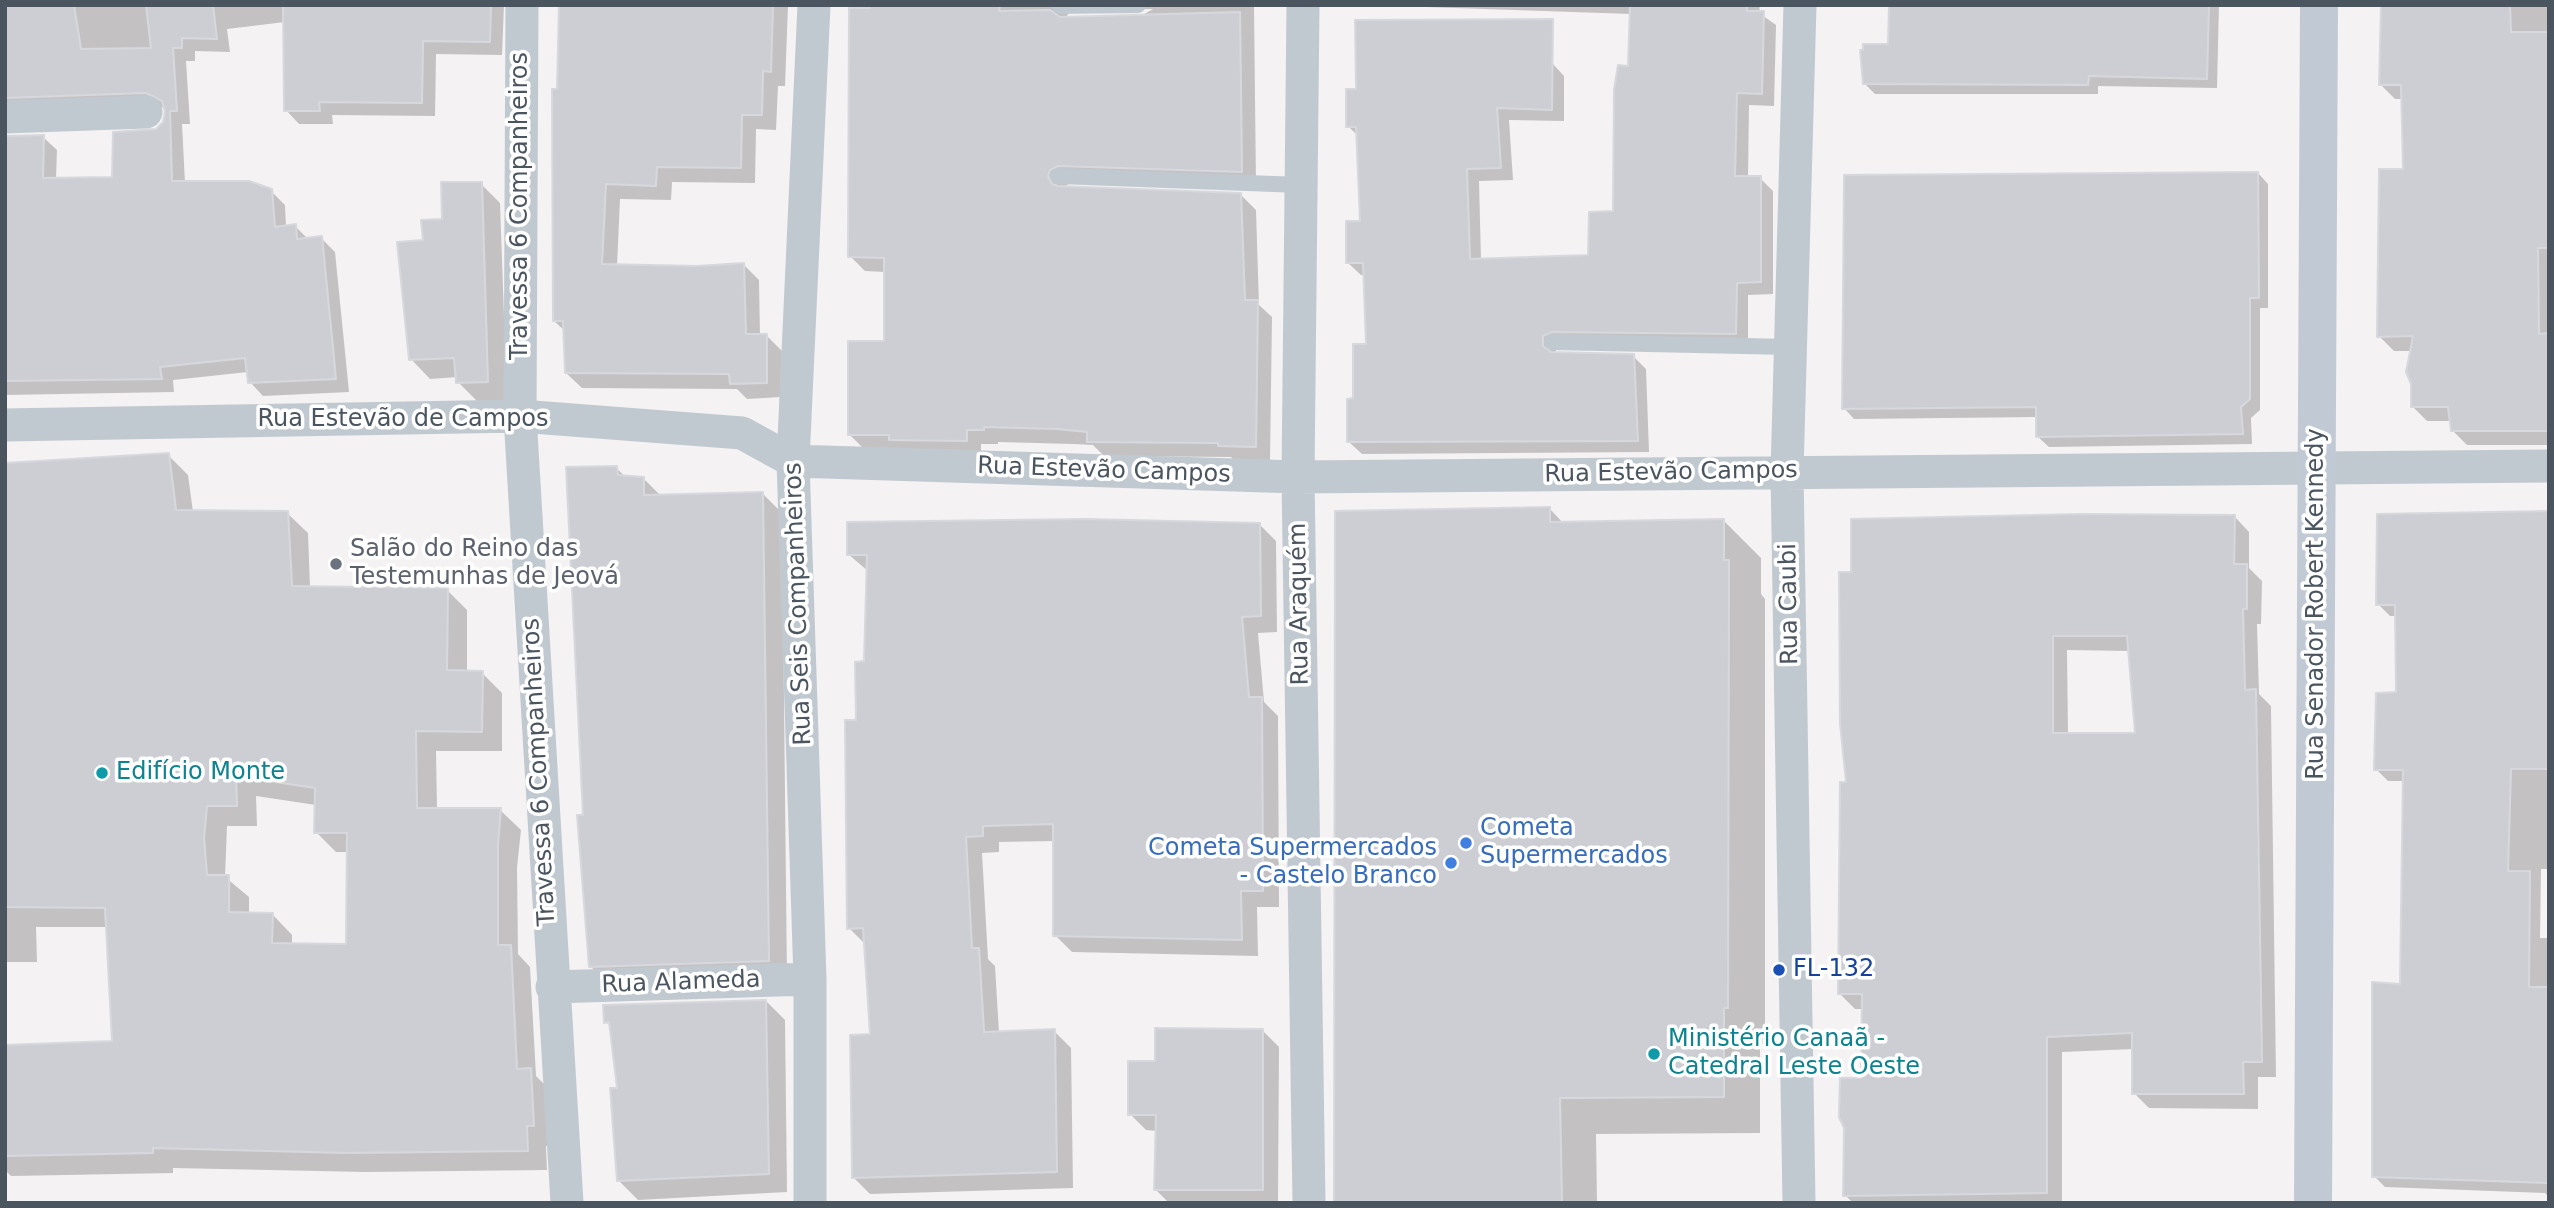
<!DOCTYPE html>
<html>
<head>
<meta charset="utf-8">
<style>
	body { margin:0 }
	#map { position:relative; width:2554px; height:1208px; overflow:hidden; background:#f4f2f2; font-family:"DejaVu Sans",sans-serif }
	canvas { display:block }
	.frame { position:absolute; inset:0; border:7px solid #4b555f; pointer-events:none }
</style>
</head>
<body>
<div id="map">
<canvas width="2554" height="1208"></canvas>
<div class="frame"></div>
</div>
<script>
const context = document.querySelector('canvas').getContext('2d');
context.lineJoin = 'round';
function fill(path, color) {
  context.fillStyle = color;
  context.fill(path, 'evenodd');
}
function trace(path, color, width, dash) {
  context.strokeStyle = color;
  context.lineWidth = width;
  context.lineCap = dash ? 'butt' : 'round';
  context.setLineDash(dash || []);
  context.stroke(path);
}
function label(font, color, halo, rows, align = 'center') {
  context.font = font + ' "DejaVu Sans",sans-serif';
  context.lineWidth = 7;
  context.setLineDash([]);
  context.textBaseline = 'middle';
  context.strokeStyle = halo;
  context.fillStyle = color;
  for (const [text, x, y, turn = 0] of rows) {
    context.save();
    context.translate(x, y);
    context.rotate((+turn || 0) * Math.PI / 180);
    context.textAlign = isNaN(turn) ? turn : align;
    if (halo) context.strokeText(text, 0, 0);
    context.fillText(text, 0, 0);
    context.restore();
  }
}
fill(new Path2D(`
	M35,5H504L502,55L436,54L435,116L332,115L333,124H299L286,110L285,22L227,29L230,52L195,51V61H186L190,124H182L185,183L271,191L285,205L286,227L295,226L308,239L321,238L335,252L349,392L263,396L250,382L248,372L173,380L174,392L5,395V136L43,137L57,150L56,179H114L165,121L167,110L160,106L5,119V16Z
	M561,5H788L785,86H778L776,130L756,129L755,183L672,182L671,200L620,199L617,266L697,268L744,265L759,280L760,336H767L782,351L781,397L747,399L737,389L582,388L566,373L565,331L554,321Z
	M850,5H1254L1256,187L1074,180L1063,188L1241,195L1256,210L1259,305L1272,317L1270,461H1235L1231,457L1104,456L1093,445L1073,444L998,442V444H981V455L864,449L849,434L886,343V272L865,271L850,256ZM1153,9L1139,17L1066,18L1069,12L1076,10Z
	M1367,5H1760L1759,13L1776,25L1774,106L1749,105L1748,178H1760L1773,191V294L1748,295V346L1559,345L1554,354L1633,356L1646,369L1649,452L1362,454L1349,442L1355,400L1368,346L1365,275H1361L1348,263L1362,223L1359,137L1348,126L1552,63L1564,76V121L1509,120L1513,180L1479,181L1481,260L1589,257L1615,213L1630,67L1631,14Z
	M1890,5H2219L2217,88L2098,86V94H1875L1864,83L1890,46Z
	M2381,5H2549V445H2467L2452,430L2451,421H2427L2412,406V351H2394L2379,336L2404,170L2403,99H2395L2380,84Z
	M2258,173L2268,184V308H2260V410L2251,418L2252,444L2049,447L2038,437V417L1854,419L1844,408Z
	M481,184L500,203L507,401H477L458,382V377L430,379L411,359L425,242Z
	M168,455L188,475L193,512L287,513L308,533L310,588L447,590L467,610V672L482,673L502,693V751H436L437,810H500L521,830L517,867L518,954L530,967L536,1076L550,1090L554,1145L546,1146L547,1170L366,1172L173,1168V1173L11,1176L5,1170V1047L114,1043L108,927H36L37,962H5V464ZM256,796L316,805V832L336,852H349L348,946L292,945V935L272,914H249V897L225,877L227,826H257Z
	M616,468L626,477L643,478L662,497L763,494L782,513L787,980L610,985L590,966L584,817Z
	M1549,508L1564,524L1724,521L1761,558V594L1765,599V1044H1760V1133L1596,1134L1597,1203H1335Z
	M2549,513V869H2541L2540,938H2549V1197L2545,1193L2385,1187L2374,1176L2402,986L2405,781H2388L2376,769L2398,694L2397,616H2390L2378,604Z
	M2234,516L2249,532V568L2262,581L2261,624H2257L2259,694L2271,706L2276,1077H2258V1109L2149,1108L2134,1093V1049L2062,1052V1203H1853L1845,1195L1863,1080L1864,1009H1855L1840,994L1848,783L1841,724ZM2067,650L2130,651L2137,734L2068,735Z
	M1259,524L1276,541L1277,632L1258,633L1264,702L1278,716L1279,907H1257L1258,956L1072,952L1055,935V841L999,842V852L982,853L988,959L995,966L999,1033L1054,1031L1071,1048L1073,1188L870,1194L854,1178L872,1036L866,945L849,928L857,722L866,663L868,571L848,554Z
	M766,1001L785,1020L787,1192L638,1200L619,1181V1089L612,1028L606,1022Z
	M1263,1031L1279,1047L1278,1203H1169L1156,1190L1157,1131L1146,1130L1130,1114L1157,1062Z`), '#0003');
const building = new Path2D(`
	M5,5H74L81,49L151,48L146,5H213L217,39L182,38V48H173L177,111H170L172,181H249L272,189L275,227L296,224L297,239L322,236L336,379L248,383L245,358L160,367L162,379L5,381V136L44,135L43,178L112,177L113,132L156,129L163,122L165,112L162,101L146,93L5,98Z
	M283,5H491L490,42L423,41L422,103L319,102L320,111H284Z
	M559,5H773L771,72L763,71L762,115H742L741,168L657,167L656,186L606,184L602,264L697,266L744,263L746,334H767V383L730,384L729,374L565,373L563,321H553L552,89H557Z
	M870,5H1000L999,11L1050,10L1060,17L1240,12L1242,172L1058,166L1050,170L1048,176L1052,184L1058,186L1241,193L1245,300H1258L1256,447L1218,446V443L1087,442V432L1057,429L984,427V430H967V441L889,440V435H848V341H884V258L848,257L849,8H870Z
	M1630,5H1747V11H1764L1762,94L1737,93L1735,176H1761V282L1737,283L1736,334L1552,332L1543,336V346L1551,352L1634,354L1638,441L1347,442V399L1353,398V344H1366L1363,263H1346V221H1360L1356,127H1346V89H1356L1355,20L1553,19L1552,110L1497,108L1501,168L1467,169L1470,259L1588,255L1589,212L1613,211L1614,90L1618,65L1628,66Z
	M1889,5H2209L2207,79L2089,76L2088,85L1863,84L1860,50H1863V44H1888Z
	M2381,5H2510L2511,32H2549V248H2538L2539,334L2549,333V431H2451L2448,407H2411V384L2406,372L2413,336L2377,337L2379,169H2403L2401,85H2379Z
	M2258,172L2259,298H2250V399L2241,407L2243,434L2036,437V407L1842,409L1844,175Z
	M441,182H482L488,382L456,383L454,358L409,360L397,242L423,240L421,220L442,219Z
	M169,453L176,510L288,511L292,586L448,588L447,670L483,671L482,732L416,731L417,808H501L498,845V945H511L517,1069L531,1068L534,1126H527L528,1151L345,1153L153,1148V1153L5,1156V1045L112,1041L105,908L5,907V463ZM236,776L315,788L314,833H347L346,944L272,943L273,913L229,912V875H207L204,838L207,806H237Z
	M617,466L618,475L644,477V495L763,492L769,961L589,967L577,815H583L566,467Z
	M1550,507V522L1724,519V560H1729L1728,1008H1724V1097L1560,1098L1562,1203H1334L1335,511Z
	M2549,511V769H2511L2508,871H2530L2529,987H2549V1183L2372,1177V982L2400,984L2403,770H2374L2376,693L2396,692L2395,605H2376L2377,514Z
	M2081,514L2235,515L2234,564H2247V609H2243L2245,690L2256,689L2262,1062H2243L2244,1094H2132V1033L2047,1037V1193L1843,1196L1844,1128L1839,1117L1840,1078H1861L1862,994H1838L1840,782H1846L1840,724L1839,572H1851V519ZM2053,636H2127L2135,733H2053Z
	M1085,519L1260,523L1261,616L1242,617L1249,697H1262L1263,891H1241L1242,940L1053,936V824L983,826V836L966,837L972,948H979L984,1032L1055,1029L1057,1172L852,1178L850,1035L870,1034L863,928L847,929L845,720H856L855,662L864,661L867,555H847V522Z
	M766,1000L769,1174L617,1181L610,1088H617L609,1022L604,1023L603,1005Z
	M1155,1028L1263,1029V1190H1154L1156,1115H1128V1061H1155Z`);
fill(building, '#ccced4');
trace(building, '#d7d8dd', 2);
trace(new Path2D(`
	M1060,6L1138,5
	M1058,176L1301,185
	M1552,342L1791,347`), '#c1c9d0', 16);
trace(new Path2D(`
	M522,5L520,416L567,1203
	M1303,5L1298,477L1309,1203
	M5,117L146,112
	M5,425L520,416L742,433L793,461L1298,477L2549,466
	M552,987L810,979
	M810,1203V979L793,461L814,5
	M1799,1203L1787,472L1800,5`), '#c1c9d0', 33);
trace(new Path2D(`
	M2313,1203L2319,5`), '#c1cad4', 38);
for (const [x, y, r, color] of [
	[336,564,7,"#6b7280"],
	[102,773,7,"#0f9aa8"],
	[1466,843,7,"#3f7fe0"],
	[1451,863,7,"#3f7fe0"],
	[1779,970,7,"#1a4fb4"],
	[1654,1054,7,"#0f9aa8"]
]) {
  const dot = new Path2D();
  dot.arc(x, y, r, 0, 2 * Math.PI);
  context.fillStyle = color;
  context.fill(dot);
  trace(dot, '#fff', 2.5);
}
label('24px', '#4b555f', '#fff', [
	["Travessa 6 Companheiros",521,206,-90],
	["Rua Estevão de Campos",403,420],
	["Rua Estevão Campos",1104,471,2],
	["Rua Estevão Campos",1671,473,-1],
	["Rua Seis Companheiros",799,604,-92],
	["Rua Araquém",1300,604,-91],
	["Rua Caubi",1790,604,-91],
	["Rua Senador Robert Kennedy",2317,604,-90],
	["Travessa 6 Companheiros",540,772,-93],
	["Rua Alameda",681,983,-2]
]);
label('24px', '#5b616d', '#fff', [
	["Salão do Reino das",350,550],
	["Testemunhas de Jeová",350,578]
], 'left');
label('24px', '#0d838f', '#fff', [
	["Edifício Monte",116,773],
	["Ministério Canaã -",1668,1040],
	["Catedral Leste Oeste",1668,1068]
], 'left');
label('24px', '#366cbe', '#fff', [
	["Cometa",1480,829],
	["Supermercados",1480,857],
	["Cometa Supermercados",1437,849,"right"],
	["- Castelo Branco",1437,877,"right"]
], 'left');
label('24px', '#164399', '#fff', [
	["FL-132",1793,970]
], 'left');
</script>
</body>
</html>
